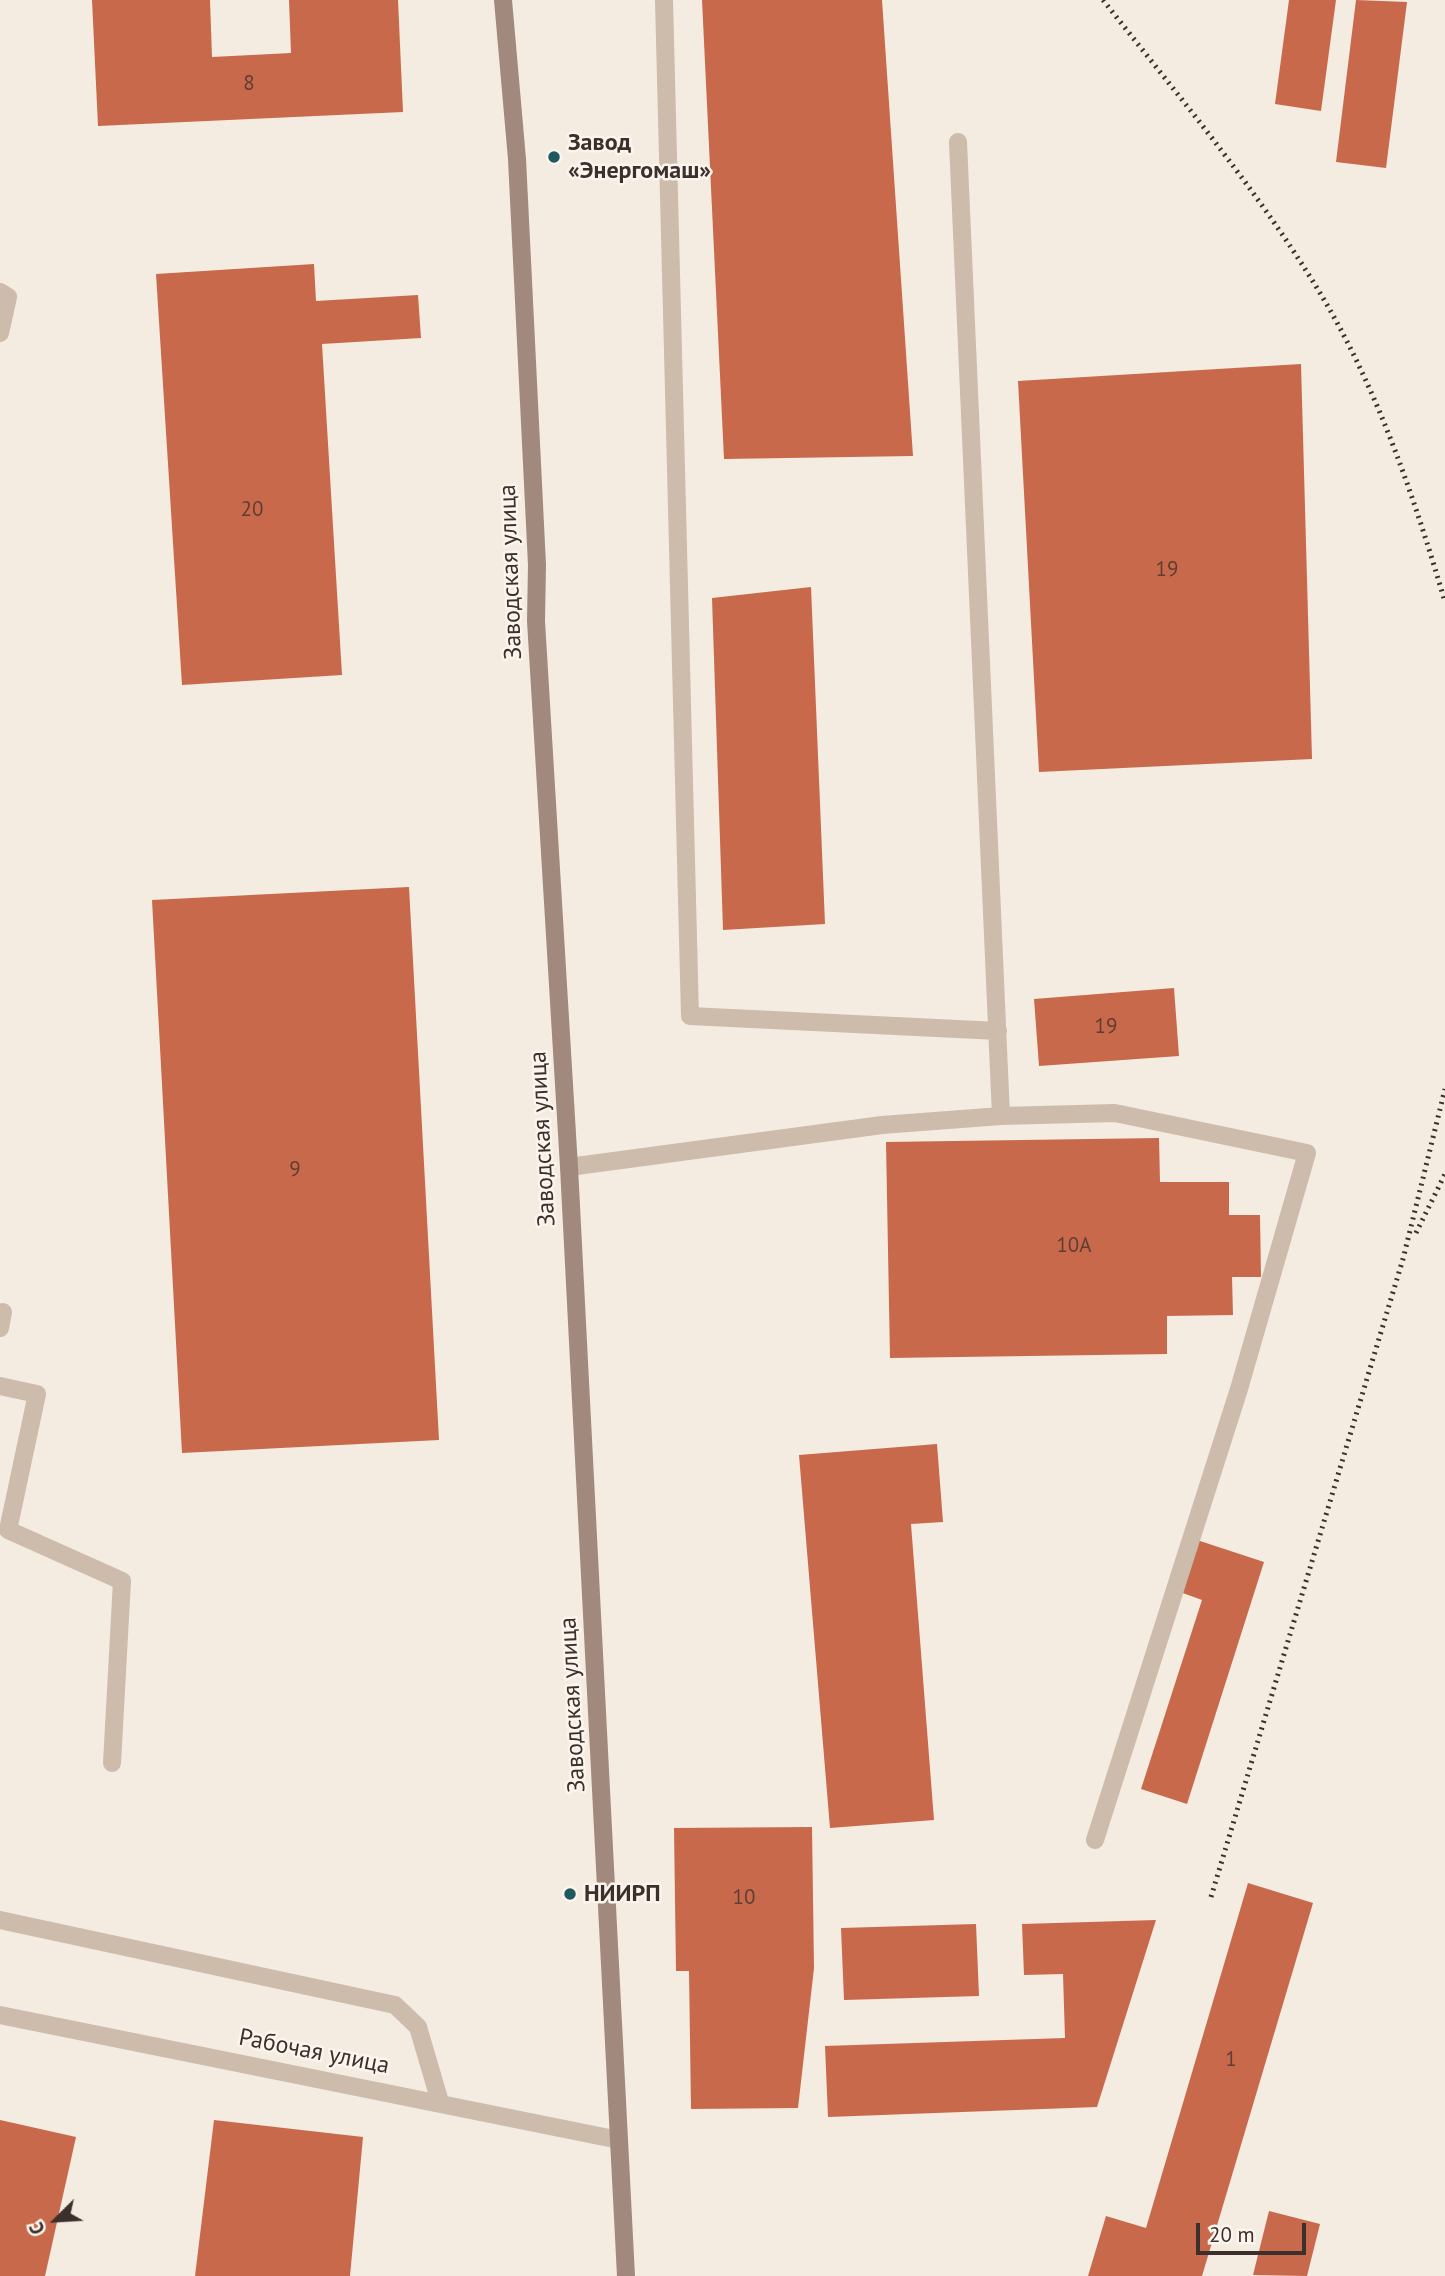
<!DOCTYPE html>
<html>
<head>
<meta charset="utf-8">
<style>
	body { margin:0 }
	#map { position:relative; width:1445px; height:2276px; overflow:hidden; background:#f4ebe1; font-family:"PT Sans",sans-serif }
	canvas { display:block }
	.north { position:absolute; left:21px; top:2185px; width:70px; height:70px; -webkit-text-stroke:5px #fbf5ee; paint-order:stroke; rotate:246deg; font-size:19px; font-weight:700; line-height:28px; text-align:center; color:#3b302b }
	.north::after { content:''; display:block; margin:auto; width:24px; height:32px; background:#3b302b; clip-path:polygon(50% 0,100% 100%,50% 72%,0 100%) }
	.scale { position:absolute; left:1196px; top:2223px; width:110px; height:32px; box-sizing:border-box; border:4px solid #3b302b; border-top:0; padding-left:9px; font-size:21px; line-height:24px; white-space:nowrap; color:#3b302b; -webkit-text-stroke:5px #fbf5ee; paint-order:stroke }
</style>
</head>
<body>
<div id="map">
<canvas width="1445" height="2276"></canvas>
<div class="north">С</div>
<div class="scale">20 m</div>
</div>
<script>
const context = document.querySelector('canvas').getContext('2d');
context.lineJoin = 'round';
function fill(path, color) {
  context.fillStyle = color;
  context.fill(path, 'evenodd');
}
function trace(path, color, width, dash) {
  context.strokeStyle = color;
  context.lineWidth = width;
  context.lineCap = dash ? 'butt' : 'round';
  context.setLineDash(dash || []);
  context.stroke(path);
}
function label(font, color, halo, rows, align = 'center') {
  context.font = font + ' "PT Sans",sans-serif';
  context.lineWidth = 5;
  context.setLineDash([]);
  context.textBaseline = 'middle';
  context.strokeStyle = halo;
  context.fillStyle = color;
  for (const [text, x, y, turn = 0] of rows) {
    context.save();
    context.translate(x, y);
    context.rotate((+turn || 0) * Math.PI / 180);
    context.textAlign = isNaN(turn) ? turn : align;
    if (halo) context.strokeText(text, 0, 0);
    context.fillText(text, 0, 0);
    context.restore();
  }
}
fill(new Path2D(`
	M92,0H210L212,57L291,53L289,0H398L403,112L98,126Z
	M702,0H882L913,456L724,459Z
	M1289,0H1336L1321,111L1275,104Z
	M1356,0L1407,2L1386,168L1336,162Z
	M314,264L316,301L418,295L421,338L322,344L342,675L182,685L156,274Z
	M1301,364L1312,759L1039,772L1018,381Z
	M811,587L825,924L723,930L712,598Z
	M409,887L439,1440L182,1453L152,900Z
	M1174,988L1179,1056L1039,1066L1034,999Z
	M1159,1138L1160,1182H1229V1215H1260L1261,1277H1232L1233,1315L1167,1316V1354L890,1358L886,1142Z
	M937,1444L943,1522L911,1524L934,1820L830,1828L799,1455Z
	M1197,1540L1264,1562L1187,1804L1141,1789L1202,1600L1180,1592Z
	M812,1827L814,1968L798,2108L691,2109L689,1971H676L674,1828Z
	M1248,1883L1313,1903L1202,2276H1088L1106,2216L1146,2228Z
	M1156,1920L1097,2107L828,2117L825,2046L1065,2038L1063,1974L1024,1975L1022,1924Z
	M976,1924L979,1996L844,2000L841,1928Z
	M0,2120L76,2137L45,2276H0Z
	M214,2120L363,2137L350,2276H195Z
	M1269,2211L1320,2224L1307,2276L1253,2275Z`), '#c8694b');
trace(new Path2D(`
	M664,0L690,1016L998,1031
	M958,142L1001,1116
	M0,292L8,297L0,333
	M569,1167L882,1125L1001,1116L1115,1113L1307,1153L1239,1389L1095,1840
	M0,1328L3,1312
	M0,1386L37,1394L8,1530L122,1581L112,1763
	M0,1920L395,2005L418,2027L440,2102
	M0,2015L619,2140`), '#cdbbac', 18);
trace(new Path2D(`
	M503,0L517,159L537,565L536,621L569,1167L626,2276`), '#a18a7d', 18);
trace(new Path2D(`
	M1103,0C1180,98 1262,195 1326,303C1380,396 1415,500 1445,602
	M1416,1233L1445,1174
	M1211,1897L1403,1259L1445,1089`), '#3b302b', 5, [2, 5]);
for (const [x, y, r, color] of [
	[554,157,7,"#1f5a5e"],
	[570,1894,7,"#1f5a5e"]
]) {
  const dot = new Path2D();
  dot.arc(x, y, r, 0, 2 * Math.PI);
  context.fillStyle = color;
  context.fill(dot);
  trace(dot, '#fbf5ee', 2.5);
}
label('21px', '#5e3e33', null, [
	["8",249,84],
	["20",252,510],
	["19",1167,570],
	["19",1106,1027],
	["9",295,1170],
	["10А",1074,1246],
	["10",744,1898],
	["1",1231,2060]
]);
label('bold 24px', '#3b302b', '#fbf5ee', [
	["Завод",568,143],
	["«Энергомаш»",568,171],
	["НИИРП",584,1894]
], 'left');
label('24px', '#3b302b', '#fbf5ee', [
	["Заводская улица",511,572,-92],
	["Заводская улица",543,1139,-93],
	["Заводская улица",573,1705,-93],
	["Рабочая улица",314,2052,11]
]);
</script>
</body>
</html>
